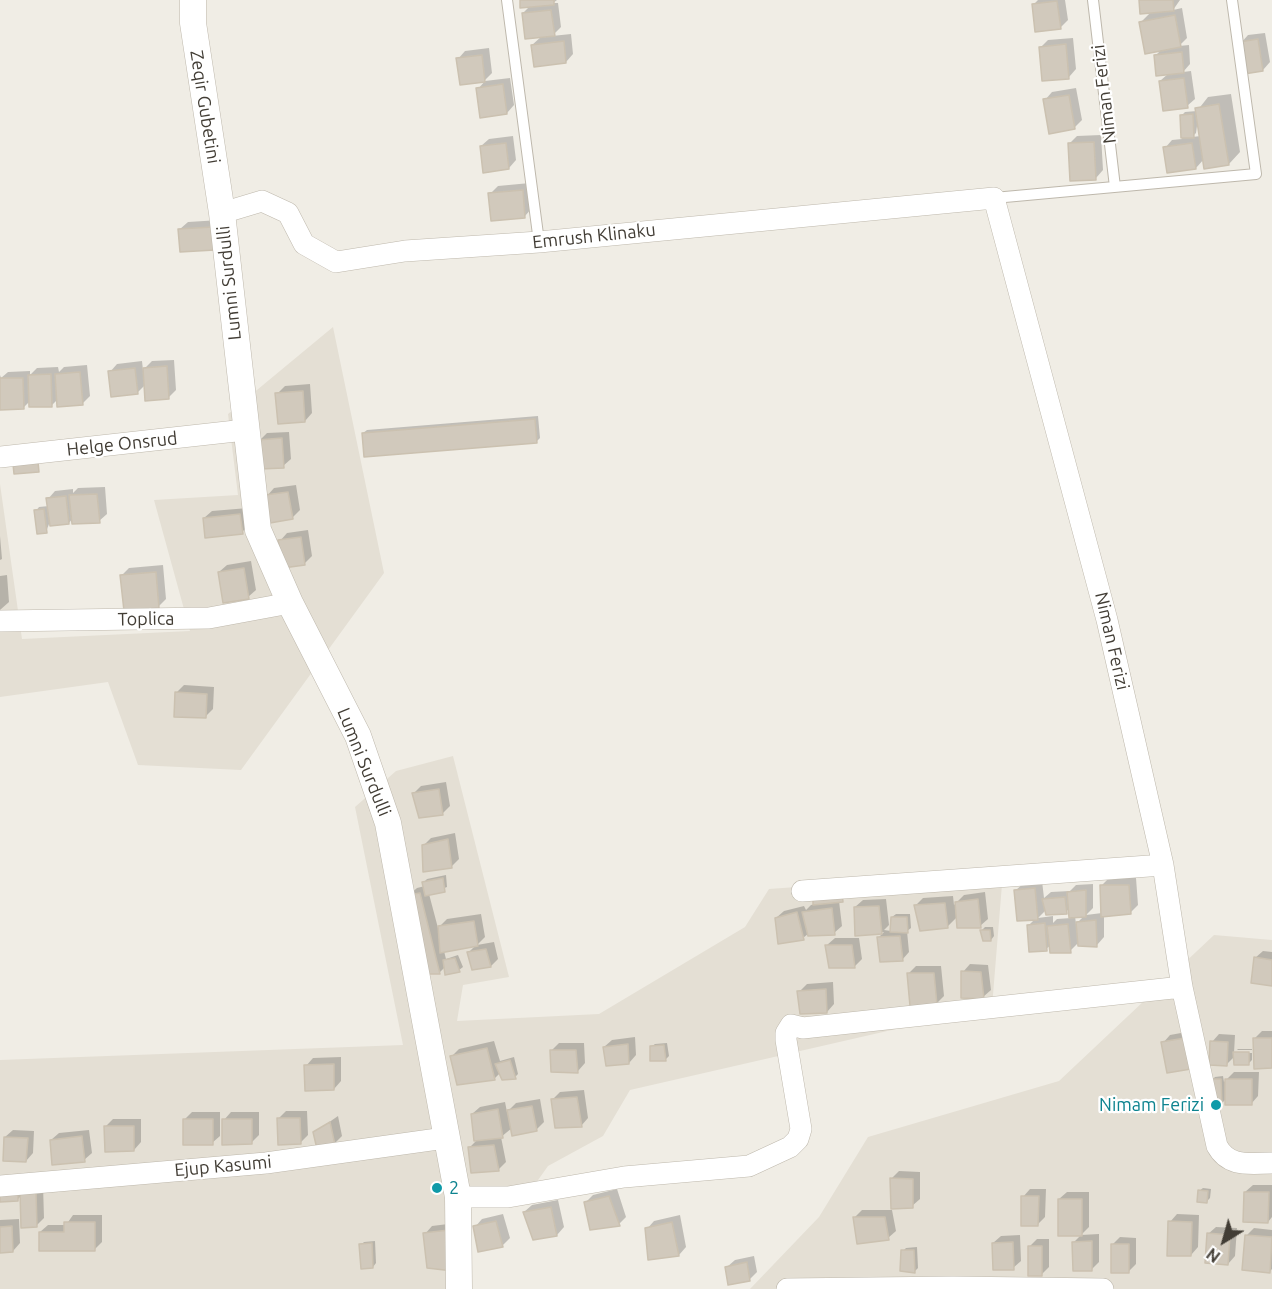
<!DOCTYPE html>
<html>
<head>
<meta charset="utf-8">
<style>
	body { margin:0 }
	#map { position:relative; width:1272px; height:1289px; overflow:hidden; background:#f0ede5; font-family:Ubuntu,sans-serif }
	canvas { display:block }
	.north { position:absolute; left:1194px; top:1211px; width:60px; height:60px; -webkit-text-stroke:4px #fff; paint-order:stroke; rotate:217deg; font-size:16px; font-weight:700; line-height:24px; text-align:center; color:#423d35 }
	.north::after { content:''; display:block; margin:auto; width:21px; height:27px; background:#423d35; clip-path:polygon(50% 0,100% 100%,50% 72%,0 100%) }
</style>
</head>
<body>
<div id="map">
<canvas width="1272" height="1289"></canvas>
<div class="north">N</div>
</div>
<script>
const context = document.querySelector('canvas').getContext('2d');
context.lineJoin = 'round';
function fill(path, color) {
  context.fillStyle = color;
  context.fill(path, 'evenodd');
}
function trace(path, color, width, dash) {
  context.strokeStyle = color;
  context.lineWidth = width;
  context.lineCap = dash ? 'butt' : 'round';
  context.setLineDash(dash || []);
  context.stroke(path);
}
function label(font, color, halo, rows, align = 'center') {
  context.font = font + ' Ubuntu,sans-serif';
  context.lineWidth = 4.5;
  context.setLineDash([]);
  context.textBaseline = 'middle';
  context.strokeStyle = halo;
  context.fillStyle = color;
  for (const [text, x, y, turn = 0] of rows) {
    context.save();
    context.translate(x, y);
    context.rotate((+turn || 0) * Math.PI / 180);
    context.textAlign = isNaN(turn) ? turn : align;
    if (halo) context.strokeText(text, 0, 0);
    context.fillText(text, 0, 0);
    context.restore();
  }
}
fill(new Path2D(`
	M333,327L384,573L241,770L138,765L108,682L0,697V484L22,639L190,631L154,500L238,495L228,414Z
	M453,756L509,977L463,985L457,1021L599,1014L745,927L769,889L1003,872L992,1007L630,1090L603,1136L548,1166L531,1190L466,1195L468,1289H0V1060L403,1045L355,807L396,771Z
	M1214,935L1272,940V1289H750L819,1217L868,1137L1059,1081Z`), '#e4dfd4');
fill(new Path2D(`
	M521,0H557L553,3H558L561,27L552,36L571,34L573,54L566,62L532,45L542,36L523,13L531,5Z
	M1038,0H1065L1068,20L1060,28L1033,5Z
	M1140,0H1180L1173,10L1182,8L1187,38L1179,46L1189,45L1190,64L1183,72L1191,71L1195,99L1187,106L1160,81L1169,73L1156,55L1162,49L1141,22L1151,12Z
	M1265,33L1270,62L1263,70L1241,43L1248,35Z
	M1073,38L1076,69L1069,77L1040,48L1048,40Z
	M489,48L492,73L485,80L458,59L465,51Z
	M510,78L514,105L507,113L478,89L485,81Z
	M1076,88L1082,120L1074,128L1045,100L1052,92Z
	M1231,94L1240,152L1229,164L1204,159L1196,168L1165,148L1172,140L1182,139V115L1185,112L1197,111L1208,97ZM1198,119L1201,136L1192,137L1196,133Z
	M1101,135L1103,170L1096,178L1069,144L1077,136Z
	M513,136L516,160L509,168L481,146L489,139Z
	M530,183L532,208L525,216L490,194L498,186Z
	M220,220L222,241L180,229L188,222Z
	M174,360L176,390L168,398L146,384L137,393L110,372L117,364L142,361L143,370L152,361Z
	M87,365L90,396L82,404L58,399L52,405L30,401L23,408L0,409V375L1,378L8,372L30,371V375L37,368L58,367L59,372L64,367Z
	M310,384L312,413L305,421L277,394L285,386Z
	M538,416L540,438L536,442L363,433L367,430Z
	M289,432L291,459L283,466L260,440L267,433Z
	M296,485L300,510L292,518L267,496L274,488Z
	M105,487L107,514L99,521L73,518L69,523L49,524L46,532L36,511L39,507L49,506L48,499L55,491L73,489V493L78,488Z
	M248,508L249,525L242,532L204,518L212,511Z
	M308,530L312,556L304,564L280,541L287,533Z
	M0,536L2,559L0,560Z
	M251,561L256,590L248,597L219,572L227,565Z
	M163,565L166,599L158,607L122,575L129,568Z
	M7,575L9,602L0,610V576Z
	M184,685L214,687L213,709L205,717L176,693Z
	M446,782L450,806L442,814L413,794L421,786Z
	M455,833L459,859L451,867L423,846L431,838Z
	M446,875L447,887L429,894L438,928L447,919L481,914L485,937L477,945L494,942L498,959L491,966L474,968L469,952L477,944L444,951L446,959L458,955L463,967L459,970L446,966L440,972H426L409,895L417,888L425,886L424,882L427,879Z
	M1109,878H1136L1138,905L1130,913L1104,915V937L1097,945L1079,942L1070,951L1051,945L1046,949L1028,926L1036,918L1016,890L1024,883L1042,881L1044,898L1051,892L1070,891L1076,885L1093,884V908L1086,915L1102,913V885ZM1070,908L1071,918L1057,919L1053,923V916L1038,918L1046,910L1066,912ZM1085,915L1076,924L1075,916Z
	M985,892L988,919L980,926L958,916L948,926L916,905L923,898L953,896L954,905L964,895Z
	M846,897L839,901L842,926L834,933H809L803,938L776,918L784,911L804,906L806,910L811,905Z
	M886,899L889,925L884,930L891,931L892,917L896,914H910L911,928L907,931L909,952L902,960L879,937L884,932L856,934L855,907L863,900Z
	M985,927H993L994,936L991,940L982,930Z
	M835,938H859L862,959L855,966L827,945Z
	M1263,951L1272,952V984L1255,958Z
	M970,964L988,965L991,990L983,997L963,972Z
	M916,966H941L944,996L936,1004L909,973Z
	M833,982L834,1004L827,1012L799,992L807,984Z
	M1192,1031L1191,1067L1163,1043L1170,1035Z
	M1262,1031H1272V1067L1254,1039Z
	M1219,1034L1235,1035L1234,1053H1252V1060L1249,1063L1235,1056L1227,1064L1212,1042Z
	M635,1037L636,1055L629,1063L604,1047L612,1040Z
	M494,1041L500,1061L514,1057L518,1074L515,1077L500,1073L495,1078L458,1083L451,1057L459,1049Z
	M559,1043H584L585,1063L578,1071L551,1051Z
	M667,1043L669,1056L666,1059L651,1047L655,1044Z
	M1238,1049H1252V1050H1237Z
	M341,1057V1081L334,1089L306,1066L313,1058Z
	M1234,1072H1259L1258,1096L1251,1104L1226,1099L1221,1104L1212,1080L1215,1077L1223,1076L1224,1082Z
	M584,1090L588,1118L581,1126L553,1099L560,1092Z
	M540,1099L544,1122L536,1130L512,1128L501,1137L506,1162L498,1170L469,1148L478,1139L472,1114L480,1107L505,1102L507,1112L516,1103Z
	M286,1111H307L308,1135L301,1142L278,1119Z
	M192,1112H220V1136L212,1143L184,1120Z
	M231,1112H259V1135L251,1143L224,1120Z
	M338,1116L342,1136L334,1144L315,1132Z
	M113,1119H141V1142L134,1150L106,1126Z
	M13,1130L34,1131L33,1153L26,1161L5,1137Z
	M89,1130L92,1153L84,1160L51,1140L59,1133Z
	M899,1171L920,1172V1199L912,1206L891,1179Z
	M43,1185L44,1218L36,1226L22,1195L18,1199L0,1201Z
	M1253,1185H1272V1217L1268,1222L1245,1192Z
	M1203,1188L1211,1189L1210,1198L1207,1201L1199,1191Z
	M617,1189L626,1217L619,1224L585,1203L593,1195Z
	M1030,1189H1046L1045,1217L1038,1224L1023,1197Z
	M1067,1192H1089V1227L1081,1235L1099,1234V1262L1091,1270H1074V1242L1081,1235H1059V1199Z
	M558,1200L564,1227L557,1235L524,1212L532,1205Z
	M862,1210H892L896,1231L888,1238L854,1218Z
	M503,1214L510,1238L502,1246L475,1227L482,1219Z
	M1177,1214L1199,1215L1198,1247L1191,1255L1170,1222Z
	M73,1215H102V1242L94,1250L40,1232L48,1225H66Z
	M680,1215L686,1247L679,1255L647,1229L654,1221Z
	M19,1219L20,1243L13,1251H0V1220Z
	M456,1223L452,1270L425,1234L432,1226Z
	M1216,1227L1237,1228L1235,1256L1228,1264L1208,1234Z
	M1254,1228L1272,1230V1269L1270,1271L1246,1236Z
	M1020,1235L1021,1261L1013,1268L993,1243L1001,1236Z
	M1120,1237L1136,1238V1264L1129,1271L1112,1245Z
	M1037,1239H1049V1267L1041,1275L1030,1246Z
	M375,1241L376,1263L373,1267L361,1245L364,1242Z
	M917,1247L918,1268L914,1272L903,1251L906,1248Z
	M754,1256L757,1272L749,1280L727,1267L735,1260Z`), '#0003');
const building = new Path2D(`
	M520,0H554V5L520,8Z
	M1139,0H1173L1174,11L1140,14Z
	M1057,1L1061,29L1035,32L1032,4Z
	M551,10L555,36L525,39L522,13Z
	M1175,15L1181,47L1145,54L1139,22Z
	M1258,39L1263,71L1244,74L1239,42Z
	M564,41L566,63L534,67L531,45Z
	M1066,44L1069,79L1042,81L1039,47Z
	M1182,52L1184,73L1156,76L1154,55Z
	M482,55L485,82L460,85L456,58Z
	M1184,78L1188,108L1163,111L1159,81Z
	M503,84L507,114L480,118L476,88Z
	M1069,95L1075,129L1049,134L1043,99Z
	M1219,104L1229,165L1204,169L1195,108Z
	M1193,114L1194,138H1181L1180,115Z
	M1094,142L1096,180L1070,181L1068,143Z
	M506,143L509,169L483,173L480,146Z
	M1192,143L1196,169L1167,173L1163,147Z
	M523,190L525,218L491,221L488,193Z
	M213,227L215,250L180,252L178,229Z
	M167,366L169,399L145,401L143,368Z
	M135,368L138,394L111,397L108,371Z
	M80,372L83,405L57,407L55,374Z
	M51,374L52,407H29L28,375Z
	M0,378H23L24,409L0,410Z
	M303,391L305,422L278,424L275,393Z
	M535,419L537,443L364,457L362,433Z
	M282,438L284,468L260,469L258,440Z
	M38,462L39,472L14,474L13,464Z
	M288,492L293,519L270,523L265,495Z
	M97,494L100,523L72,524L69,495Z
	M66,496L69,524L50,526L46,498Z
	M44,509L47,533L37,534L34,510Z
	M240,514L243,534L205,538L203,518Z
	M301,537L305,565L283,568L278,540Z
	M244,568L249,599L223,603L218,572Z
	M156,572L159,608L124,611L120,575Z
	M175,692L207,694L206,718L174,717Z
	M439,789L443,815L419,818L412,793Z
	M448,839L452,868L423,872L422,845Z
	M443,878L445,892L425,896L422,882Z
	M1100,885H1129L1131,914L1101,917Z
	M1035,888L1038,920L1017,921L1014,890Z
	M1086,890V917L1069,918L1067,892Z
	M420,893L440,974H425L408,895Z
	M842,893L843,902L813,905V896Z
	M1065,897L1067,914L1046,915L1042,899Z
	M978,899L981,928H957L955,902Z
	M945,903L948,928L920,931L914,905Z
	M879,906L882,934L855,936L854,907Z
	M832,908L835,935L808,936L802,912Z
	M797,912L804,940L778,944L775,918Z
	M891,917H907L908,933L890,932Z
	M1096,920L1097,947L1078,946L1076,922Z
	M474,921L478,946L440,953L438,926Z
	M1045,923L1047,951L1029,952L1027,925Z
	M1068,924L1071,953H1050L1047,926Z
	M980,930H990L991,941H983Z
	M900,936L903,961L880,962L877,937Z
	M825,945H852L855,968H829Z
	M486,949L491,967L472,970L467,952Z
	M1254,957L1272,960V986L1251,983Z
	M455,958L460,972L445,975L443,960Z
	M961,971L981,972L984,999L961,998Z
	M907,973H934L937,1005L910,1006Z
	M826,989L827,1013L800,1014L797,991Z
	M1185,1038L1191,1069L1167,1073L1161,1042Z
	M1253,1038H1272V1068L1254,1069Z
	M1210,1041L1228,1042L1227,1066L1209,1065Z
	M628,1044L629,1064L606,1066L603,1047Z
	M664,1045L666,1061H650V1046Z
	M487,1048L495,1080L457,1085L450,1056Z
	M550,1050H576L578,1073L551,1072Z
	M1233,1052H1249V1065H1234Z
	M510,1060L516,1079L502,1080L495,1064Z
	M334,1064V1090L305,1091L304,1065Z
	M1210,1079H1221L1222,1105L1212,1106Z
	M1225,1079H1252V1105H1225Z
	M577,1097L582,1127L555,1128L551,1099Z
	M532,1106L537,1131L512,1136L507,1110Z
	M498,1109L503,1138L474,1141L471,1114Z
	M277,1118H300L301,1144L278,1145Z
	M183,1119H213V1145H183Z
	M222,1119H252V1144L222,1145Z
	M330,1122L335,1145L317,1149L313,1132Z
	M104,1126H134V1151L105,1152Z
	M82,1136L85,1162L52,1165L50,1140Z
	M4,1137L28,1138L26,1162L3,1161Z
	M494,1145L499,1171L471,1173L468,1147Z
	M890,1178L913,1179V1208L891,1209Z
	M1198,1190L1208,1191L1207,1203L1197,1202Z
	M18,1191V1201L0,1202V1193Z
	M20,1192H36L37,1227L21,1228Z
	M1244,1192H1269L1268,1223L1243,1222Z
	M609,1196L620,1226L590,1230L584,1202Z
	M1021,1196H1039L1038,1226H1021Z
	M1058,1199H1082V1236H1058Z
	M551,1207L557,1236L533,1240L523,1212Z
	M853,1217H885L889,1240L857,1244Z
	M496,1221L503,1247L478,1252L473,1226Z
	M1168,1221L1192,1222L1191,1256H1167Z
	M64,1222H95V1251H39V1232H64Z
	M672,1222L679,1256L648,1260L645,1228Z
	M12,1226L13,1252L0,1253V1227Z
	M449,1230L453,1271L427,1268L423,1233Z
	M1207,1233L1230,1235L1228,1265L1205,1263Z
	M1245,1235L1272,1237L1270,1273L1242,1270Z
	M1092,1241V1271H1073L1072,1242Z
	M1013,1242L1014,1270H993L992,1243Z
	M372,1243L373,1268L361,1269L359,1244Z
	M1111,1244H1129V1273H1111Z
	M1028,1246H1042V1276H1028Z
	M901,1250H914L915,1273L900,1271Z
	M747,1262L750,1281L728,1285L725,1267Z`);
fill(building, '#d1c9bc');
trace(building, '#cbc1b0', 1.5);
const service = new Path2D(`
	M507,0L539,242
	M1093,0L1115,187
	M994,198L1256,174L1232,0`);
const minor = new Path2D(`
	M222,213L262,201L288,213L304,244L336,262L405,251L539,242L994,198L1107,620L1163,865L1182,987L1217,1146C1229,1168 1250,1163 1272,1163
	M0,457L245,430
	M0,621L209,618L290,603
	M802,891L1163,865
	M0,1186L266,1163L445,1138
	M458,1197H508L624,1177L749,1166L790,1147L798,1139L801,1129L786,1040V1033L791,1025L803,1028L1182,987
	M787,1289L953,1287L1103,1289`);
const tertiary = new Path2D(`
	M193,0V23L222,213L258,530L290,603L358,736L388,823L458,1197L459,1289`);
trace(service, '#beb8ac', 12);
trace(minor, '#beb8ac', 22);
trace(tertiary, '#beb8ac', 27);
trace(service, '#fff', 10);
trace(minor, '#fff', 21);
trace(tertiary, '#fff', 26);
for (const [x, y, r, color] of [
	[1216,1105,6,"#0f9aa8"],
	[437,1188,6,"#0f9aa8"]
]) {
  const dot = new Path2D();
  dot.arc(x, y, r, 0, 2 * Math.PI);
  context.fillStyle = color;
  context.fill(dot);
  trace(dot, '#fff', 2);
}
label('18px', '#423d35', '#fff', [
	["Niman Ferizi",1104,94,-97],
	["Zeqir Gubetini",205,107,81],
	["Emrush Klinaku",594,236,-6],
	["Lumni Surdulli",229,283,-96],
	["Helge Onsrud",122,444,-6],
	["Toplica",146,619,-1],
	["Niman Ferizi",1112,641,77],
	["Lumni Surdulli",364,762,68],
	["Ejup Kasumi",223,1166,-5]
]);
label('18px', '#0d838f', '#fff', [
	["Nimam Ferizi",1204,1105],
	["2",449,1188,"left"]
], 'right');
</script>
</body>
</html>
